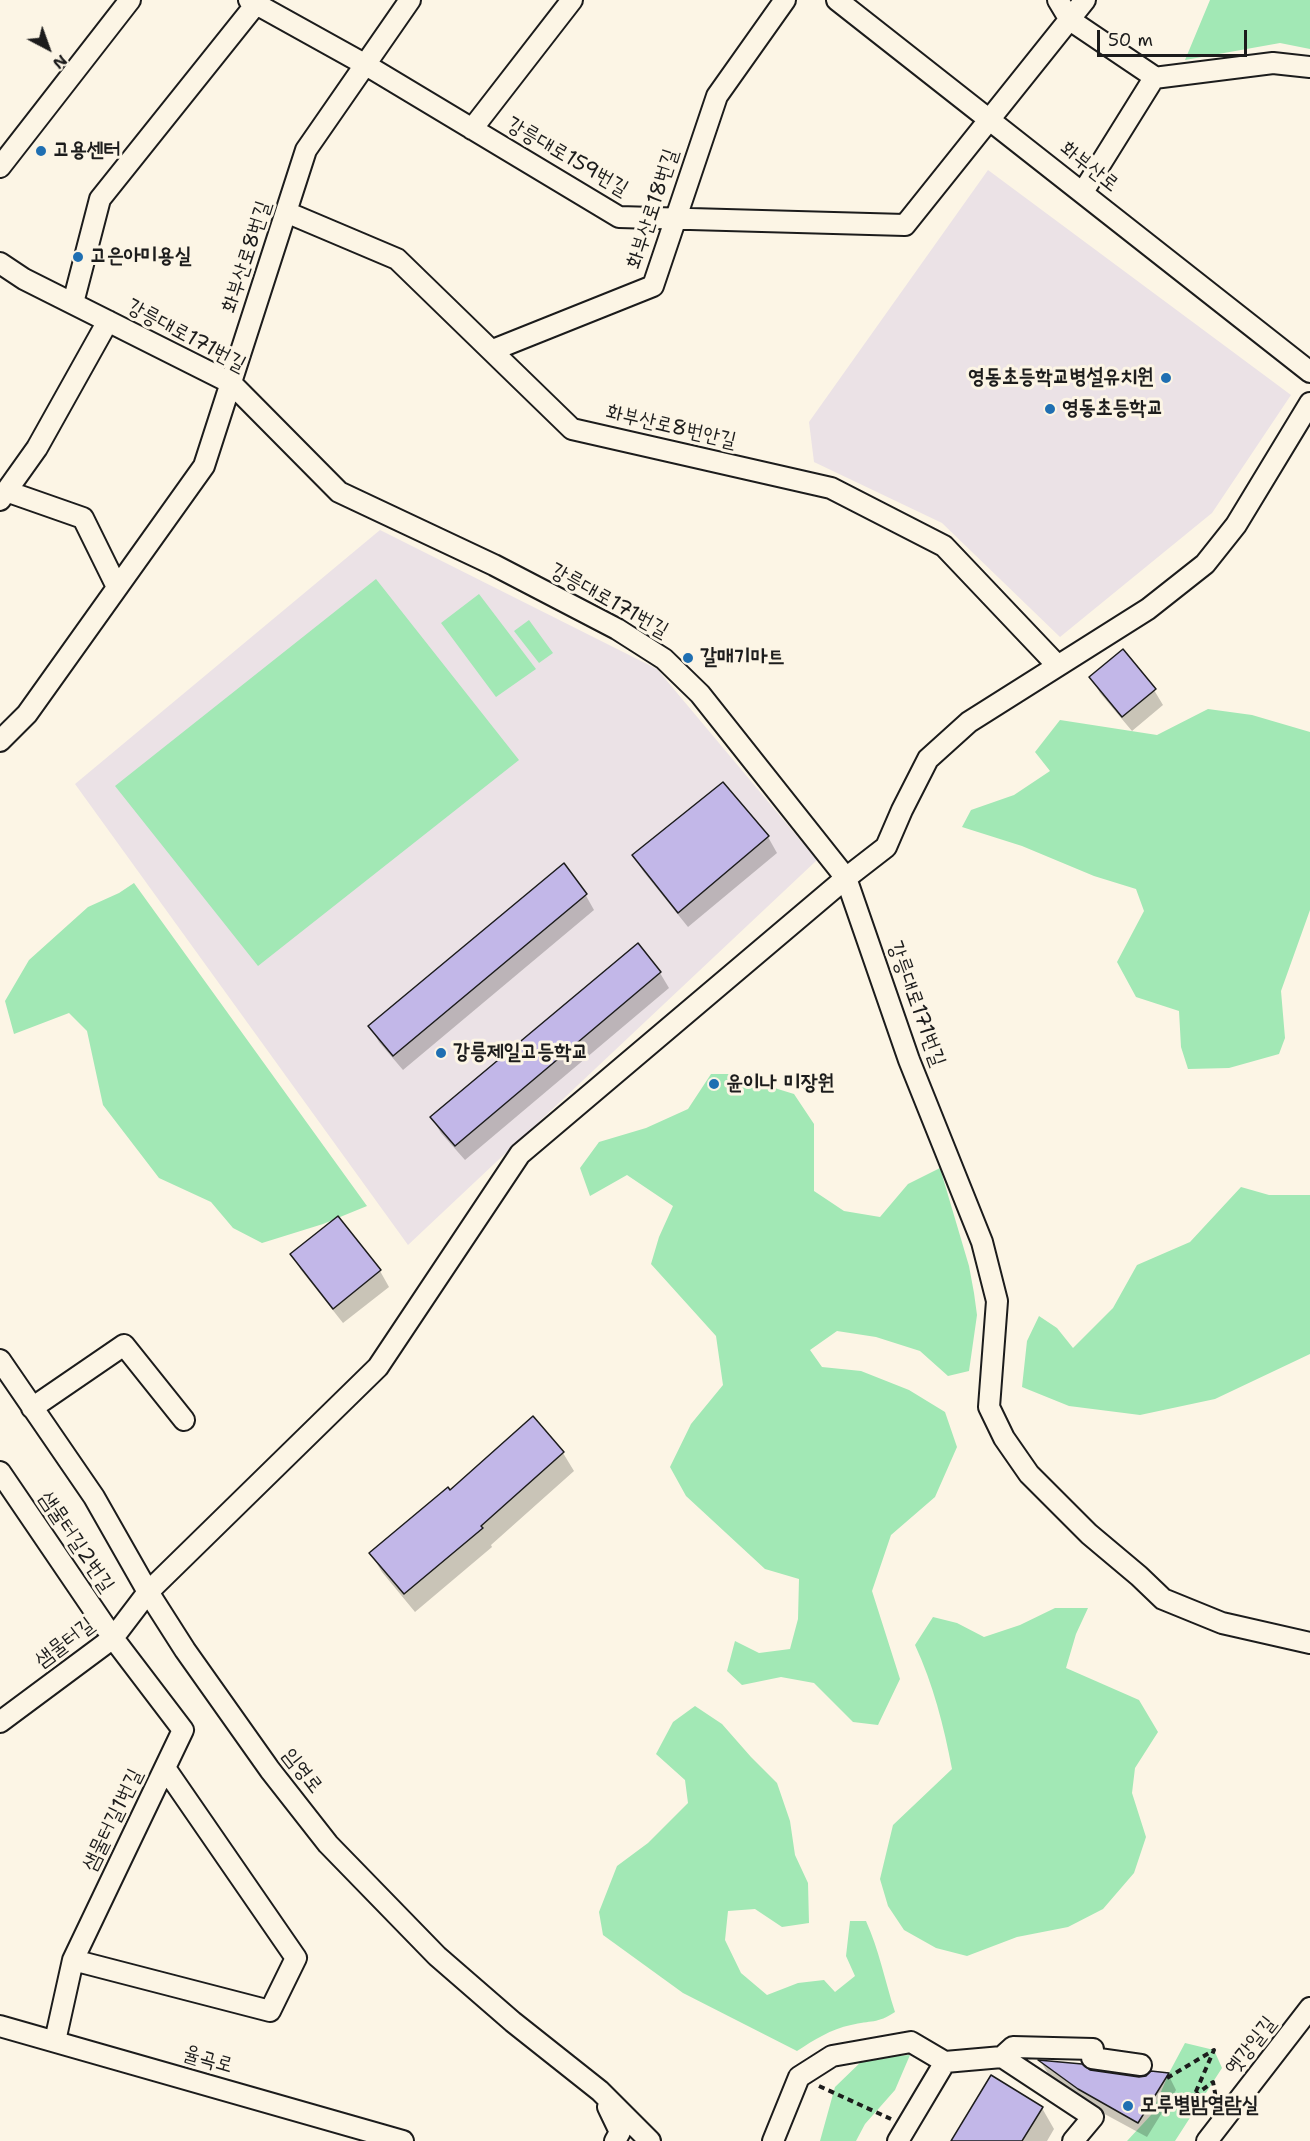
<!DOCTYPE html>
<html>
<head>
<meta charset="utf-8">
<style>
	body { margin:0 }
	#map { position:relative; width:1310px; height:2141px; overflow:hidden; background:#fcf5e5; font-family:"Shantell Sans",sans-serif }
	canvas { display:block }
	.north { position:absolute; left:18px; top:18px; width:60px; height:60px; -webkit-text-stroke:4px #fcf5e5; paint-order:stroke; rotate:139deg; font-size:16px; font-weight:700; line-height:24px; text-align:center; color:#1c1c1c }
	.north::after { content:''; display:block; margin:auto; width:21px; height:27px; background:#1c1c1c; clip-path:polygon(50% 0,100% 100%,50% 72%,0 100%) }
	.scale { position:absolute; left:1097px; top:30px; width:150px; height:27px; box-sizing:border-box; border:3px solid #1c1c1c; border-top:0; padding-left:8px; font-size:18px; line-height:21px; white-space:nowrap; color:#1c1c1c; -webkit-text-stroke:4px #fcf5e5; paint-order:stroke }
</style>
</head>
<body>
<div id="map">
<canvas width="1310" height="2141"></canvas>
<div class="north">N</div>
<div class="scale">50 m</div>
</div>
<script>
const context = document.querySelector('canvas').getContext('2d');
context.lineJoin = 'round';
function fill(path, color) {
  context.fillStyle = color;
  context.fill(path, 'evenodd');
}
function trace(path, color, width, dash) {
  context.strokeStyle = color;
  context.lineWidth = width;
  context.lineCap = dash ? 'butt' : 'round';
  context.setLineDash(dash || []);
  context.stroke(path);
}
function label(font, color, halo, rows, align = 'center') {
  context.font = font + ' "Shantell Sans","Poor Story",sans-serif';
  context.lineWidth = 6;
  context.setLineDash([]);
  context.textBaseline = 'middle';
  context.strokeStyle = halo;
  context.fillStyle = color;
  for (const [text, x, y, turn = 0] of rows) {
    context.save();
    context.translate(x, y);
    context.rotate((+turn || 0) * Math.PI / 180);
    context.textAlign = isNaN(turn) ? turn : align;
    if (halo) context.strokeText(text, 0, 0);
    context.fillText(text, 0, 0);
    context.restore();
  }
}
fill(new Path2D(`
	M988,170L1291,395L1212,513L1060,637L942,523L814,462L809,422Z
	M380,530L657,669L817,860L408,1245L75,784Z`), '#ebe2e6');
fill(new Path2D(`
	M1210,0H1310V49L1280,43L1185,60Z
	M376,579L519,760L258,966L115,786Z
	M479,594L536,669L496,697L441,623Z
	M529,620L553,653L539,663L514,631Z
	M1208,709L1252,715L1310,732V910L1281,991L1285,1038L1279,1054L1229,1068L1188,1069L1181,1047L1179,1011L1136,997L1117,962L1144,911L1136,889L1094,876L1022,846L962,827L971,810L1014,795L1050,771L1035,752L1060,720L1157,735Z
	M134,883L367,1206L323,1224L262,1243L233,1228L211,1202L159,1178L103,1105L87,1031L69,1013L14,1034L5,1001L29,960L88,907L119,893Z
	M711,1074H729L794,1094L814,1124V1191L844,1211L880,1217L908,1184L940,1168L969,1266L974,1293L977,1315L969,1371L948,1376L920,1351L876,1337L837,1331L810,1350L822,1367L861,1371L909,1390L945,1412L957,1447L935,1497L891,1535L872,1591L900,1679L878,1725L853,1722L814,1683L781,1677L742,1685L727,1671L735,1641L759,1653L790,1649L798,1619L799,1579L765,1569L686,1496L670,1467L691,1424L723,1385L716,1336L651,1264L659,1237L673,1206L627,1175L590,1196L580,1168L599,1142L646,1128L688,1109Z
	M1241,1187L1269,1195H1310V1354L1215,1399L1140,1415L1069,1406L1022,1387L1027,1341L1039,1316L1057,1328L1073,1348L1113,1308L1137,1265L1190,1242Z
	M1055,1608H1088L1076,1634L1066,1668L1139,1700L1158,1732L1135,1768L1132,1793L1146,1837L1134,1873L1103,1909L1068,1927L1017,1937L967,1956L936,1948L904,1930L888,1906L880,1879L893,1825L952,1769C944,1726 933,1684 915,1645L933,1617L957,1623L984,1637L1020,1625Z
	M695,1706L722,1724L751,1757L777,1783L790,1821L795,1855L808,1883L809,1923L782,1927L755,1909L728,1911L725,1940L741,1973L767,1995L798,1983L824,1980L835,1992L855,1976L846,1956L850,1921H866C879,1950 885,1981 895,2012C877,2024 871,2020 851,2025C831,2029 814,2040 797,2051L683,1993L603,1935L599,1912L617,1866L648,1843L688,1803L685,1780L656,1754L673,1722Z
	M1185,2043L1214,2050L1222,2068L1175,2141H1127L1151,2115L1169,2073Z
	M910,2055L895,2090L865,2124L856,2141H820L835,2087L865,2058Z`), '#a2e8b5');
fill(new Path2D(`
	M1091,677L1154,690L1163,705L1132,731L1100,693Z
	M723,784L768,837L777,853L688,927L643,871L634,856Z
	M585,894L594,910L403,1070L379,1042L370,1026Z
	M660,973L669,988L465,1160L441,1133L432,1118Z
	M338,1218L380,1271L389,1287L343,1323L301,1270L292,1255Z
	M563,1453L574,1471L491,1545L492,1547L415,1612L382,1572L371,1554L450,1492Z
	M1041,2062L1139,2078L1168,2074L1176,2090L1147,2137L1088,2105L1049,2075Z
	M1042,2108L1054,2129L1047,2141H953Z`), '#0003');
const building = new Path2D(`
	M1123,649L1156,689L1122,717L1089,677Z
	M723,782L769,836L678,913L632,855Z
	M564,863L587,894L393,1056L368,1026Z
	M638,943L661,972L455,1146L430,1117Z
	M338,1216L381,1270L333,1309L290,1254Z
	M533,1416L564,1452L481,1526L483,1528L404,1594L369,1553L448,1487L450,1490Z
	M1038,2060L1082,2064L1090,2070L1139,2077L1146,2076L1151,2071L1169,2073L1138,2123L1078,2089Z
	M991,2075L1043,2107L1022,2141H951Z`);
fill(building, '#c2b7e8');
trace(building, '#1c1c1c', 1.5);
const minor = new Path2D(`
	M249,0L366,65L619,217L905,225L1085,0
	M837,0L1310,372
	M1058,0L1070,20L1156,78
	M472,129L572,0
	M0,167L130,0
	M1083,192L1154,78L1273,63L1310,67
	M286,212L397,259L572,429L831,488L944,546L1057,665
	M0,263L24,279L231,383L339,492L494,565L617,629L664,659L700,694L846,878L909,1060L982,1242L997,1301L989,1407L1004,1438L1029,1474L1089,1534L1139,1576L1163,1599L1222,1623L1310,1643
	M73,303L100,199L256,4
	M493,350L653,286L717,96L785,0
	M6,491L83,518L117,587
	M0,500L37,448L108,321
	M0,741L27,714L204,466L306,150L410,0
	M0,1360L94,1497L148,1592L185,1650L270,1770L328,1844L437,1956L513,2022L600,2091L650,2141
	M32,1408L124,1345L184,1420
	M0,1472L113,1638L183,1730L73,1960L55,2041
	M0,1722L113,1638L148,1592L378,1367L520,1154L846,878L886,847L902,810L928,759L969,722L1148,609L1205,564L1236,525L1310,403
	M73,1960L270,2011L296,1958L165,1768
	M0,2026L403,2141
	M1002,2057L1013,2047L1093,2049L1092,2058L1141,2065
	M945,2062L1002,2057L1093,2117L1073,2141
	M608,2107L620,2132L615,2141
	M773,2141L799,2077L832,2056L911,2042L945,2062L898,2141
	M1207,2141L1310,2008`);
trace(minor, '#1c1c1c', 24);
trace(new Path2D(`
	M1167,2078L1214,2050L1194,2096L1213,2082L1216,2098
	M819,2086L891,2119`), '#1c1c1c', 4, [6, 4.5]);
trace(minor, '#fcf5e5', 20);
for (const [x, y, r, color] of [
	[41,151,6,"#1f6fb2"],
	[78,257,6,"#1f6fb2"],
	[1166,378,6,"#1f6fb2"],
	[1050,409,6,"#1f6fb2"],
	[688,658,6,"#1f6fb2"],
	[441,1053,6,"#1f6fb2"],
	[714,1084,6,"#1f6fb2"],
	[1128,2106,6,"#1f6fb2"]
]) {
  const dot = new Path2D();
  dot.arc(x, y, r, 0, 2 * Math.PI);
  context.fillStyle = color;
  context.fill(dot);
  trace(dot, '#fcf5e5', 2);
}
label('bold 21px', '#1c1c1c', '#fcf5e5', [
	["고용센터",53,151],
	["고은아미용실",90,257],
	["영동초등학교병설유치원",1154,378,"right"],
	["영동초등학교",1062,409],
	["갈매기마트",700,658],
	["강릉제일고등학교",453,1053],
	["윤이나 미장원",726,1084],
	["모루별밤열람실",1140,2106]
], 'left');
label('21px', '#1c1c1c', '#fcf5e5', [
	["강릉대로159번길",567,157,30],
	["화부산로",1089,167,38],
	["화부산로18번길",653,209,-72],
	["화부산로8번길",247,257,-72],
	["강릉대로171번길",186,336,28],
	["화부산로8번안길",671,427,13],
	["강릉대로171번길",609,601,29],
	["강릉대로171번길",916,1004,70],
	["샘물터길2번길",76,1542,56],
	["샘물터길",65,1643,-37],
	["임영로",302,1771,52],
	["샘물터길1번길",113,1820,-64],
	["옛강일길",1251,2046,-52],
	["율곡로",208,2060,16]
]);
</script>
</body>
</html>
